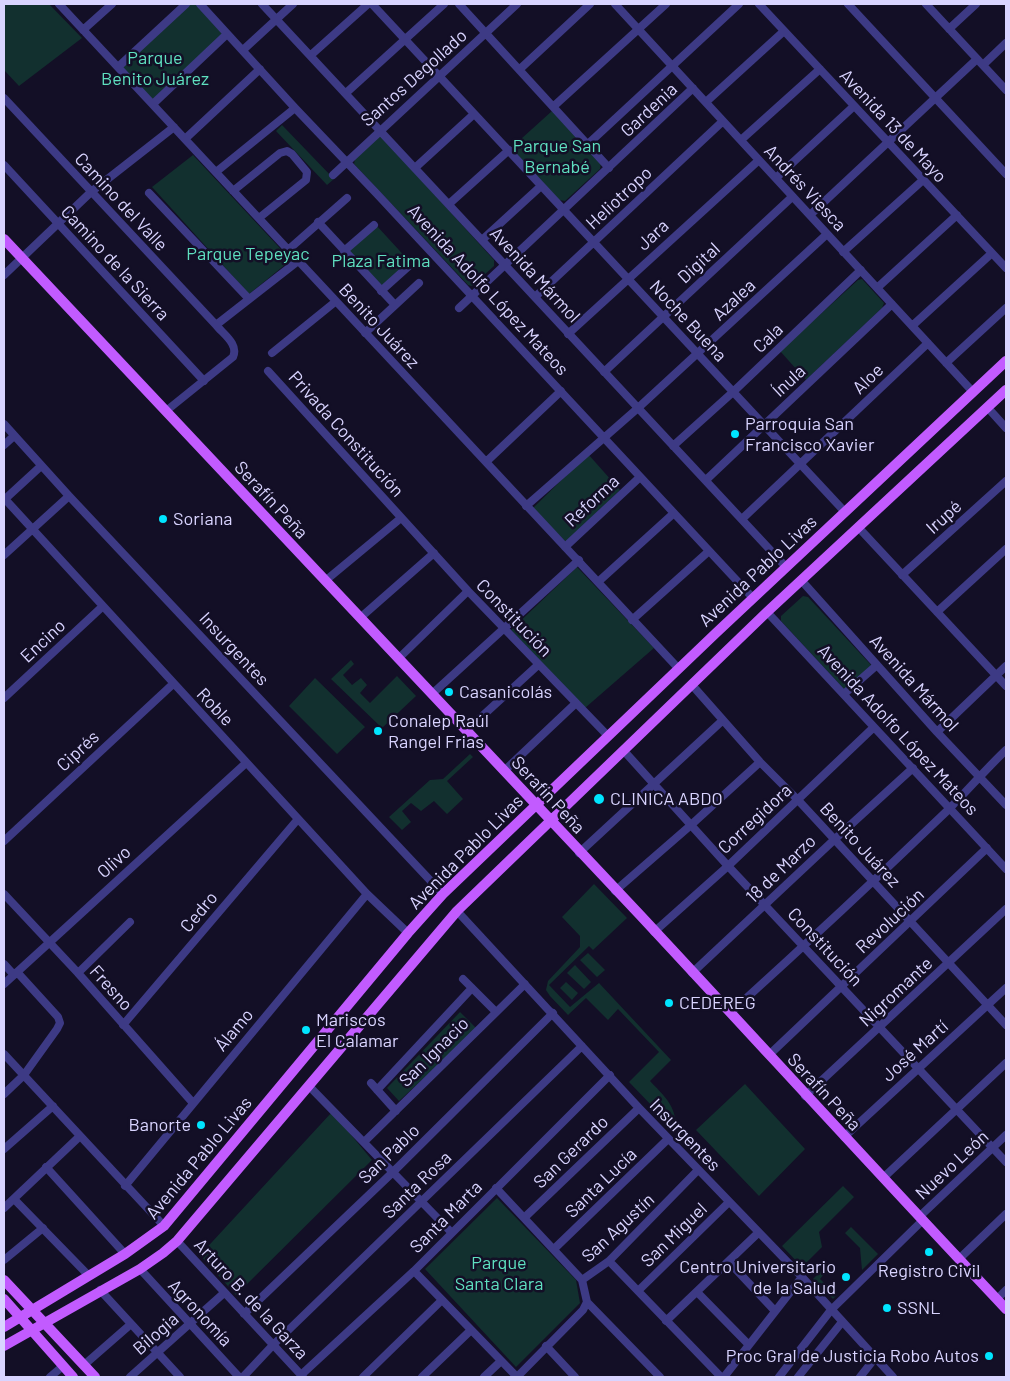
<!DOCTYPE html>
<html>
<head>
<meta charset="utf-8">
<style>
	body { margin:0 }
	#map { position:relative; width:1010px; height:1381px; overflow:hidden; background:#130f26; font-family:Barlow,sans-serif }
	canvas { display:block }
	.frame { position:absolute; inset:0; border:5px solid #d9d4ff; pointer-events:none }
</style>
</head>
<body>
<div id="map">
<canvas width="1010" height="1381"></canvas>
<div class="frame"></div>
</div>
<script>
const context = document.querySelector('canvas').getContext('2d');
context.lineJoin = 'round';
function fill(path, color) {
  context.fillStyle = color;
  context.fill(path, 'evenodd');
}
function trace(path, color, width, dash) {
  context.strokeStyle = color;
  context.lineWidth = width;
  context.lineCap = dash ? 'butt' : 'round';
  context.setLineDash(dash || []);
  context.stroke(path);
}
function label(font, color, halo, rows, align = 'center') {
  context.font = font + ' Barlow,sans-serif';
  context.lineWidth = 5;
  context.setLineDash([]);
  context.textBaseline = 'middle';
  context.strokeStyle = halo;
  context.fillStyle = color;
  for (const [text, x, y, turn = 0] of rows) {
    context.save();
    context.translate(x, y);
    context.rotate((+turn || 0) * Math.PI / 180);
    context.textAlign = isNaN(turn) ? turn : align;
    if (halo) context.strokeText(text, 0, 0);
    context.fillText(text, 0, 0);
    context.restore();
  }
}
fill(new Path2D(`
	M4,4H49L82,38L19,86L4,70Z
	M191,4H195L224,35L153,104L120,67Z
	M552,111L601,163L600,169L565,201L559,200L511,148Z
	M282,125L334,179L327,185L276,131Z
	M378,137H382L494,260V266L472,286L468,285L354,164L355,159Z
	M193,155L291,260L249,294L152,187Z
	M376,225L410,262L384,287L346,252Z
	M862,279L884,303L882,308L806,380L780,351L858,280Z
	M588,454L620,490L566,542L532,509Z
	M577,567L654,648L585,708L511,630Z
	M803,596L808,597L871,665L870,669L847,689H844L781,621V616Z
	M351,660L354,664L343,675L352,685L361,678L367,685L360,693L370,703L397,676L416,696L382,728L331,679Z
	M315,678L365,727L337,754L289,706Z
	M470,754L473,757L447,781L463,799L447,814L434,801L421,811L411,803L402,811L411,822L402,830L389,817L430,780L443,779Z
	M594,884L627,918L593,950L589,946L549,985L570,1007L599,983L671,1060L650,1081C671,1103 673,1104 679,1134L629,1082L659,1052L618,1009L608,1020L586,998L568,1015L550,996L546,990L548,981L580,947V936L562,917Z
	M588,953L605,970L597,977L580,960Z
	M575,965L591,982L584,989L567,973Z
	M566,982L578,993L572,1000L560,988Z
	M460,1012L477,1029L399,1101L387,1088Z
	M745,1084L805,1149L759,1196L696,1130Z
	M332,1112L372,1160L236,1295L200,1255Z
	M843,1186L854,1197L819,1232L822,1247L802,1267L782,1246Z
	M497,1198L576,1280L580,1303L516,1367L425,1269Z
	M851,1227L878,1254L862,1270L860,1248L845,1233Z
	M829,1263L831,1265L820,1279L837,1295L833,1299L813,1279Z`), '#12302f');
trace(new Path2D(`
	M59,4L678,668
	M200,4L295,108L377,194L753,598
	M262,4L786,567
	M372,4L845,512
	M459,4L609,168
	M615,4L973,392
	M759,4L1006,268
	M848,4L1006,174
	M926,4L1006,90
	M949,29L976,4
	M83,30L112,4
	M243,50L293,4
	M311,55L368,4
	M983,65L1006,43
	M118,67L186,4
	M520,69L590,4
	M346,93L444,4
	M4,98L216,325
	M706,102L784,31
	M153,104L227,34
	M554,106L666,4
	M185,139L260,69
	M741,140L820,69
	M588,144L739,4
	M4,165L204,381
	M416,167L474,114
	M216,172L295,108
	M333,175L517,4
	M776,178L854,106
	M233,191L280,153L287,151L292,154L307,172L306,180L259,218
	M149,193L249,299
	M449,204L509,150
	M810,215L977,59
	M318,222L395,305
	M482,240L541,186
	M288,250L347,198
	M344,251L374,225
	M843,252L923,180
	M4,275L91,192L174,127
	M877,288L957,215
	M381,291L410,265
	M535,297L723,121
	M459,308L693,88
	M912,326L992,253
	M365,333L419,283
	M568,334L759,160
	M272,353L335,302
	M946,363L1006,308
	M268,371L468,591L608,736
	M604,372L792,197
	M988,408L1006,428
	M166,411L233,357C239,344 223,334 216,325L298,261
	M4,424L69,496L443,894
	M4,445L14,436
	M673,446L733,392L861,270
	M486,462L561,391
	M706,480L892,304
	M4,498L367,894L408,933
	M4,500L41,466
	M526,506L638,408L827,234
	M742,519L928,343
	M858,527L1006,686
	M565,547L640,477
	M4,555L69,496
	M902,575L1006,481
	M801,580L937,732L1006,805
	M325,581L401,518
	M598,582L674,513
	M767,612L1006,869
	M937,612L1006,549
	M360,618L434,553
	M632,620L709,551
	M398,659L468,591
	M692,685L760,762L798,800L1006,1025
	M432,694L579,560
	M844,694L877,665
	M4,698L103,606
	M466,731L538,665
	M937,732L1006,666
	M624,751L728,866L1006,1162
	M504,771L576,703
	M4,841L173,684
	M579,853L723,720
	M615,891L691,825L760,762
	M4,894L78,973L193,1103
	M457,911L639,1108L802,1277L893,1377
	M654,932L728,866L874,727
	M4,964L14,975
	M78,973L130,922
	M692,973L835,839L913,768
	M463,979L496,1012
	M4,984L246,763
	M730,1013C804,946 876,879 948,810C968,790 986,769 1006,750
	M123,1025L298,819
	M4,1054L164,1226
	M769,1055L987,848
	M371,1083L396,1111
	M309,1086L451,1232
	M377,1090L472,988
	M4,1094L24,1075L57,1029L60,1023L58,1017L17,972
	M805,1096L1006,909
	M844,1137L1006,988
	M364,1142L525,984
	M4,1149L53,1106
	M46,1167L125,1254
	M883,1178L1006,1063
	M125,1186L367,894
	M496,1188L582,1280L587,1302L583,1310L517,1377
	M14,1199L89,1276
	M4,1208L80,1136
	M919,1217L1006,1135
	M524,1218L639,1108
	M177,1241L303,1377
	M554,1249L668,1139
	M959,1259L1006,1214
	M4,1260L43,1228
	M609,1261L721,1377
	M729,1262L775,1311
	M140,1269L239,1377
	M414,1271L517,1377
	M582,1280L609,1261L698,1170
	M100,1290L180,1377
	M639,1290L729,1202
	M697,1292L749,1345
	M997,1299L1006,1290
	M587,1302L660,1377
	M244,1314L393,1172L553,1013
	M666,1321L758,1233
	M546,1346L575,1377
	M84,1365L131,1324
	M301,1375L414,1271L610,1075
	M50,1377L63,1366
	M130,1377L224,1293
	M243,1377L273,1345L582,1046
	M363,1377L442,1300
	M422,1377L471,1330
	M484,1377L501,1361
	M724,1377L802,1277
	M779,1377L831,1310L923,1220
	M798,1377L842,1322
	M860,1377L875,1358`), '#3d3a85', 8);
trace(new Path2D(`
	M4,239C216,464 428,690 640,915C762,1046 883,1179 1006,1309
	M4,1280L95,1377
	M4,1299L73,1377
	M4,1327L125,1254L164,1226L408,933L443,894L716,633L1006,361
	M4,1346L140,1269L163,1253L177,1241L457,911L767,612L1006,390`), '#c25bff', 10);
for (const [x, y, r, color] of [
	[735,434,5,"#00e5ff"],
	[163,519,5,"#00e5ff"],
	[449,692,5,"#00e5ff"],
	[378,731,5,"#00e5ff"],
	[599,799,6,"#00e5ff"],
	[669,1003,5,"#00e5ff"],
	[306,1030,5,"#00e5ff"],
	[201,1125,5,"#00e5ff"],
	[929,1252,5,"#00e5ff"],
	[846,1277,5,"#00e5ff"],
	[887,1308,5,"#00e5ff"],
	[989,1356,5,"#00e5ff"]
]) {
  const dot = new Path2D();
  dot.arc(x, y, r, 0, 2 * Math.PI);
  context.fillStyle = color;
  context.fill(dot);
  trace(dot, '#130f26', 2);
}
label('18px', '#5fe0c0', '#130f26', [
	["Parque",155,58],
	["Benito Juárez",155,79],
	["Parque San",557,146],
	["Bernabé",557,167],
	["Parque Tepeyac",248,254],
	["Plaza Fatima",381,261],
	["Parque",499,1263],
	["Santa Clara",499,1284]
]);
label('18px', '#d9d4ff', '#130f26', [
	["Santos Degollado",414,78,-42],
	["Gardenia",649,110,-43],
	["Avenida 13 de Mayo",893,126,47],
	["Andrés Viesca",805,188,47],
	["Heliotropo",619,198,-43],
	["Camino del Valle",121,202,47],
	["Jara",653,235,-43],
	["Camino de la Sierra",115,263,47],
	["Digital",699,263,-43],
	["Avenida Mármol",535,275,47],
	["Avenida Adolfo López Mateos",488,290,47],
	["Azalea",734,300,-43],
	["Noche Buena",688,321,47],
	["Benito Juárez",379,326,47],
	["Cala",768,338,-44],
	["Aloe",868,379,-44],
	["Ínula",789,381,-43],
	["Privada Constitución",346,434,48],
	["Serafín Peña",271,500,47],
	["Reforma",592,501,-43],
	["Irupé",944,517,-42],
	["Avenida Pablo Livas",758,571,-43],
	["Constitución",514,618,46],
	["Encino",43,641,-43],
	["Insurgentes",234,649,47],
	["Avenida Mármol",914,683,48],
	["Roble",215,707,47],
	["Avenida Adolfo López Mateos",898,730,47],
	["Ciprés",78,751,-43],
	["Serafín Peña",548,795,47],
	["Corregidora",755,819,-43],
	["Benito Juárez",860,845,47],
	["Avenida Pablo Livas",466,852,-45],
	["Olivo",114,862,-42],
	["18 de Marzo",781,869,-44],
	["Cedro",199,912,-50],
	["Revolución",890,921,-43],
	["Constitución",825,947,47],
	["Fresno",111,988,48],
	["Nigromante",896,992,-43],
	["Álamo",234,1030,-50],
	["José Martí",915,1051,-42],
	["San Ignacio",434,1052,-45],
	["Serafín Peña",824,1092,47],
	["Insurgentes",685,1135,46],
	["San Gerardo",571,1152,-44],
	["San Pablo",389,1154,-44],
	["Avenida Pablo Livas",199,1158,-50],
	["Nuevo León",952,1165,-43],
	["Santa Lucía",601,1183,-44],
	["Santa Rosa",417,1185,-44],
	["Santa Marta",446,1217,-45],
	["San Agustín",618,1228,-43],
	["San Miguel",674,1235,-44],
	["Arturo B. de la Garza",251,1299,47],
	["Agronomía",200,1313,47],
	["Bilogia",156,1334,-41]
]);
label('18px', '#d9d4ff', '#130f26', [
	["Parroquia San",745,424],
	["Francisco Xavier",745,445],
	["Soriana",173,519],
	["Casanicolás",459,692],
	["Conalep Raúl",388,721],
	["Rangel Frias",388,742],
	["CLINICA ABDO",610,799],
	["CEDEREG",679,1003],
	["Mariscos",316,1020],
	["El Calamar",316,1041],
	["Banorte",191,1125,"right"],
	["Centro Universitario",836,1267,"right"],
	["de la Salud",836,1288,"right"],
	["Registro Civil",929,1271,"center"],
	["SSNL",897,1308],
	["Proc Gral de Justicia Robo Autos",979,1356,"right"]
], 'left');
</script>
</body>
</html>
